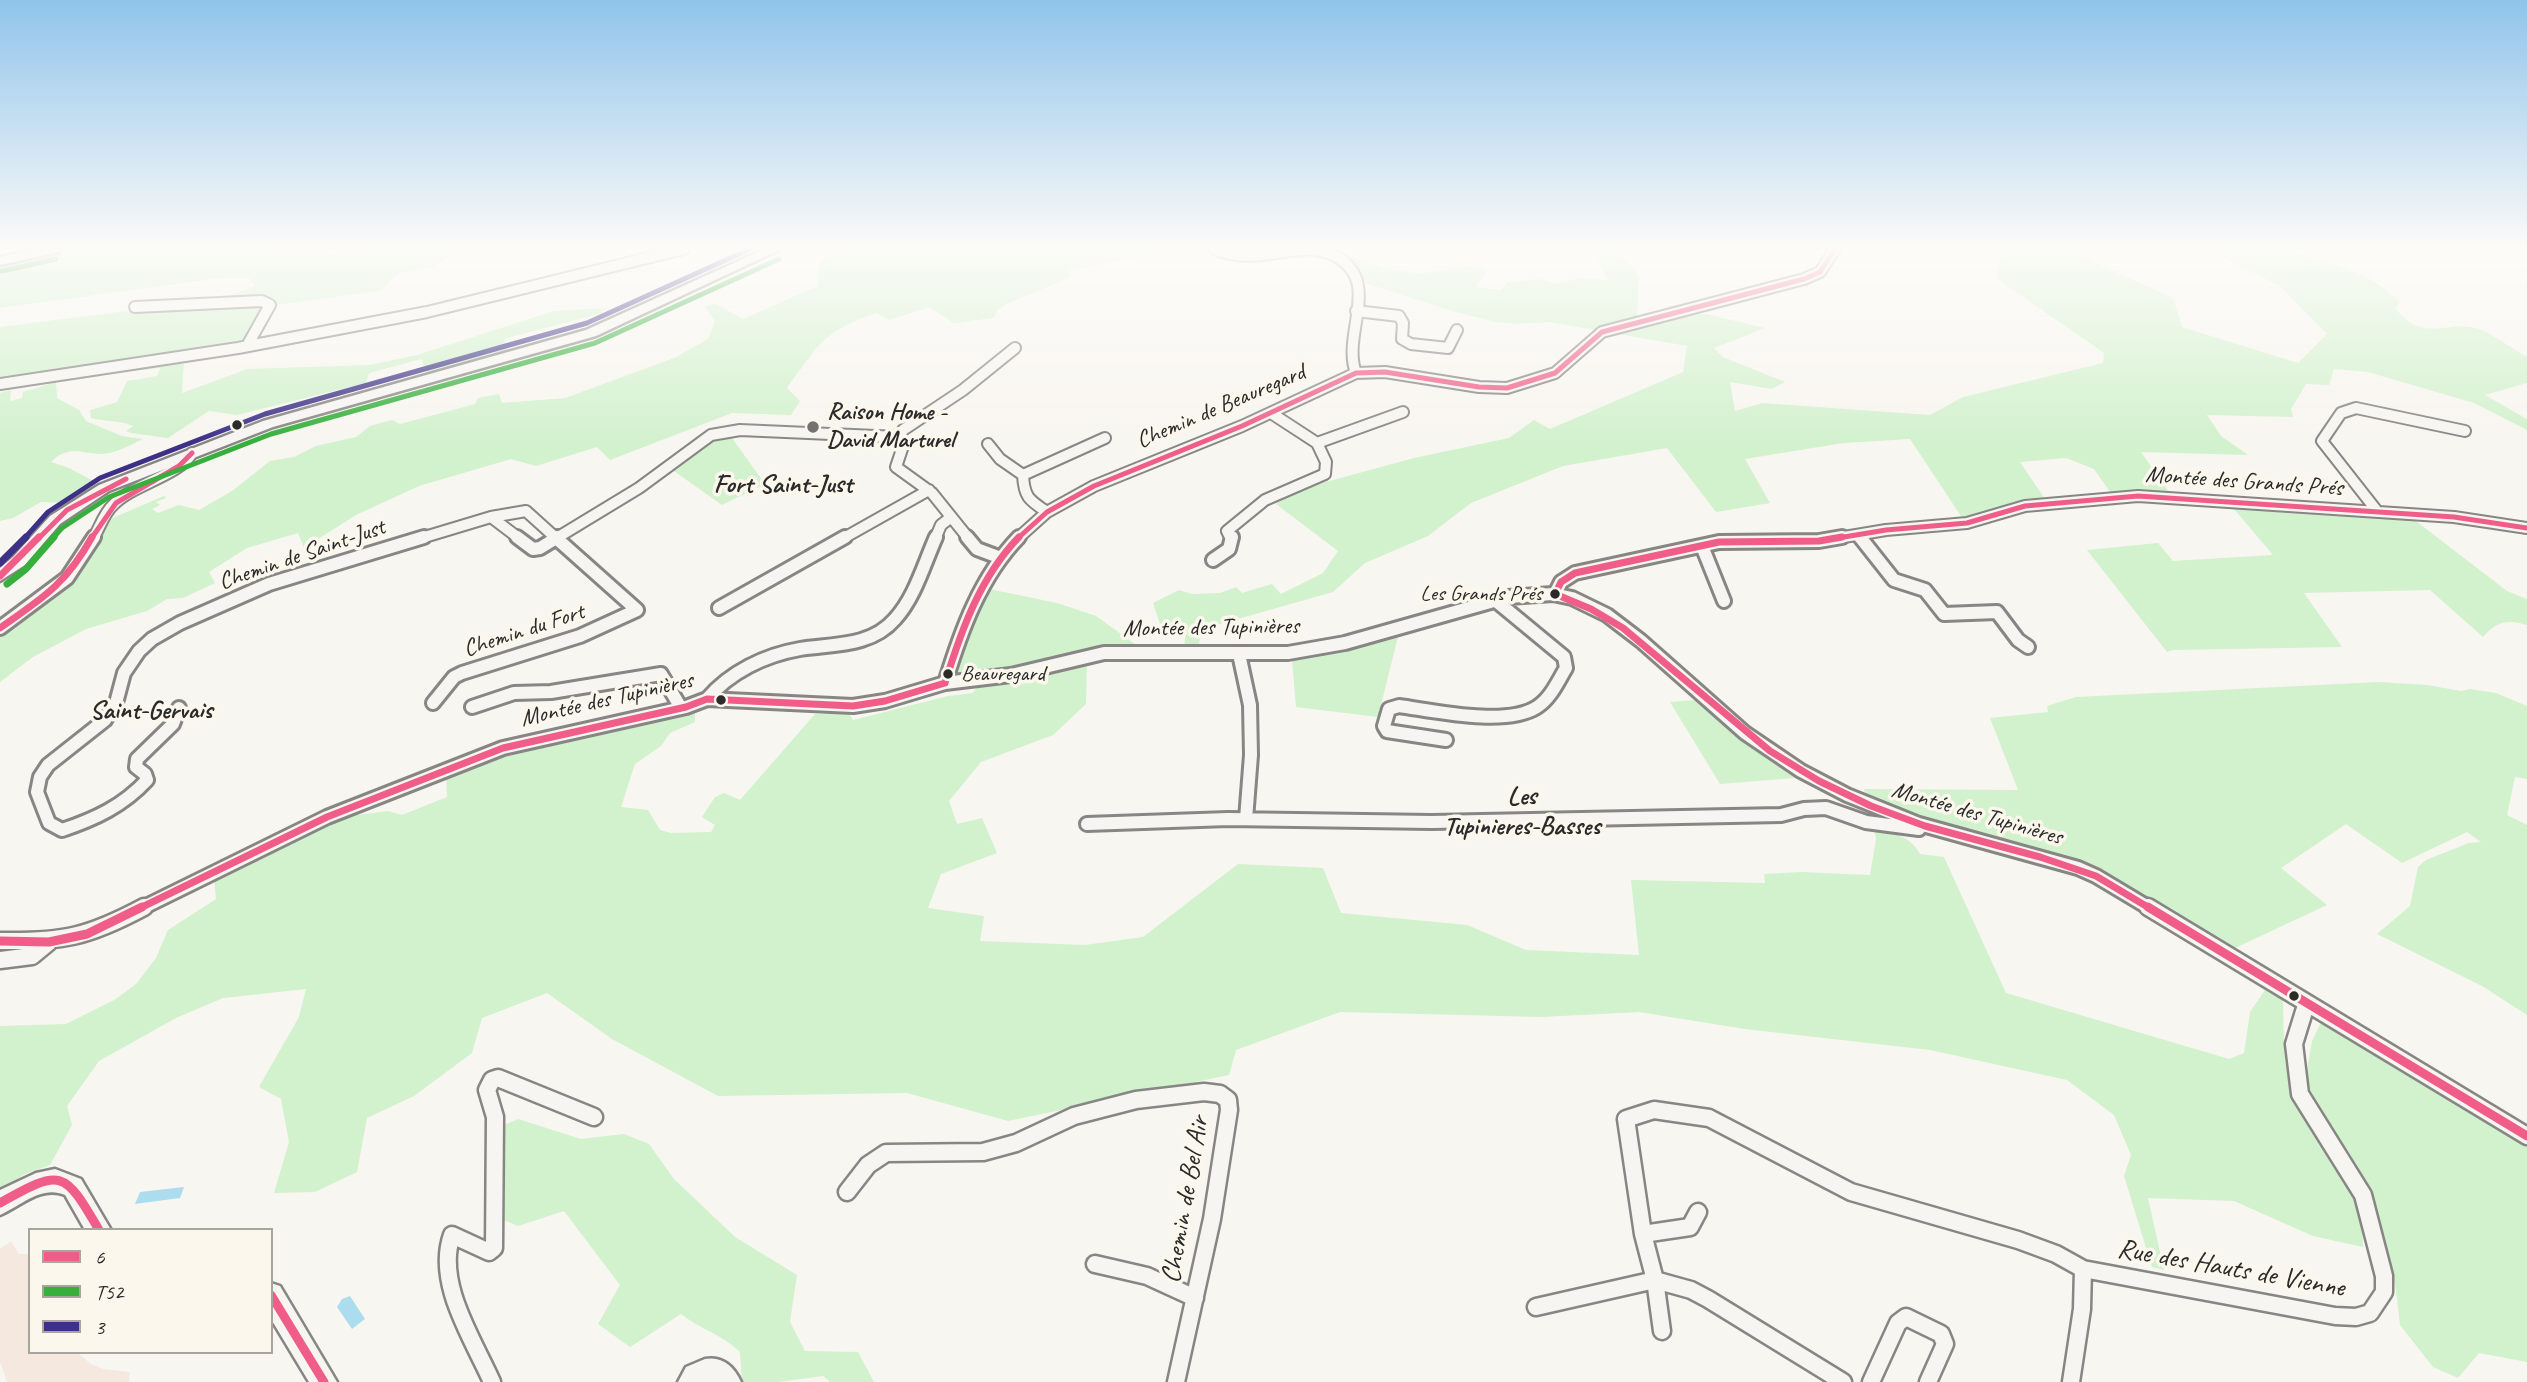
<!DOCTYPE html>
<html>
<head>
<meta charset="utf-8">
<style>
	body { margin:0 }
	#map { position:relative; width:2527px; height:1382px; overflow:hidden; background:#f8f6f0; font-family:Caveat,sans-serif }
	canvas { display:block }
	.legend { position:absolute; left:28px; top:1228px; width:245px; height:126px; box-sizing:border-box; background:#fbf7ec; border:2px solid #a8a59f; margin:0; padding:9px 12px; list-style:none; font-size:21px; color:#2b2b2b }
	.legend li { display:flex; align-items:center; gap:14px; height:35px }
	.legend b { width:35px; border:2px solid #a8a59f }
</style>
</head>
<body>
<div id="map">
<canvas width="2527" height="1382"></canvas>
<ul class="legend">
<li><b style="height:9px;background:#ef5d88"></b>6</li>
<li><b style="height:9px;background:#36af3d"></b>T52</li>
<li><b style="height:9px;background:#3c3187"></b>3</li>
</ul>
</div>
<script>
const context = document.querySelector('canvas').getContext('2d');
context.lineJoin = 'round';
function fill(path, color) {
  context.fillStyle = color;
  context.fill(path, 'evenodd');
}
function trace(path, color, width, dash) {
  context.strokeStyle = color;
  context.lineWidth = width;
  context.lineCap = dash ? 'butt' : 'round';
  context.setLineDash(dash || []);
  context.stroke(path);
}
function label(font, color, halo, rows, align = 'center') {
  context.font = font + ' Caveat,sans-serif';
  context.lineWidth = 7;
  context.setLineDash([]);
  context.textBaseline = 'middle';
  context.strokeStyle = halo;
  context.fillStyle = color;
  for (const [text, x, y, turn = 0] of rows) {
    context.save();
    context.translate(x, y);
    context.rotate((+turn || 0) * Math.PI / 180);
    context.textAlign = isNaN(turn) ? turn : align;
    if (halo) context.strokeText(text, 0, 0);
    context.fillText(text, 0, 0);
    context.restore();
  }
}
fill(new Path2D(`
	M11,1241L19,1254H30V1352H77L91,1364L103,1369L130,1372L129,1382H7L0,1362V1249Z`), '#f5e9df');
fill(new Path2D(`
	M69,249H270L267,255L322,256L363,249H459L436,266L399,273L380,291L275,305L273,300L258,297L213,301L215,297L232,295L255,286L249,278H222L0,308V265Z
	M845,249H1180L1070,270V278L1006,304L997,310L994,318L954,323L929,307L890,320L876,313C822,332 820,343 787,388L800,401L791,415L732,413L610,460L597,447L536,466L511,459L419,486L356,515L304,548L298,533L247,548L209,572L215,583L183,598L167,599L147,611L86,629L33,657L0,682V634L65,586L88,555L108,520L164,496L166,498L156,502L160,505L152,509L158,513L179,505L199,510L232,491L270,461L294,457L316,446L356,437L370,426L392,420L400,424L475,404L478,398L499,394L502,403L565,398L674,358L708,339L715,321L705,307L714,303L743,319L818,286L819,262Z
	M1333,249C1361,259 1388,272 1418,273C1440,273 1469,261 1488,271L1475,287L1501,290L1507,282L1540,279L1556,284L1580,278L1608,280L1592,249H1617L1639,276L1637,316L1707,314L1765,328L1714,348L1723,357L1785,382L1772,389L1730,382L1735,411L1762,403L1930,415L1963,397L2103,363L2104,353L1996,278L2003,249H2074V253L2173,298L2182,327L2298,363L2327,334L2280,286L2206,249H2294L2296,253C2332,263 2373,273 2399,302L2396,309C2424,346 2453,316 2484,331C2498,338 2513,349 2527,357V383L2485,395L2527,419V430L2474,403L2368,372L2334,369L2329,385L2306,384L2291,409L2293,417L2207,415L2221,436L2248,455L2141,452L2171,495L2113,496L2094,469L2066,458L2020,462L2045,499L1963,519L1910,439L1843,443L1745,459L1770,503L1716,512L1667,448L1563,466L1471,503L1428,536L1365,563L1333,592L1202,629L1198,648L1184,647L1186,631L1181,625L1160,624L1153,603L1179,590L1192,594L1220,593L1236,587L1242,593L1272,584L1281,594L1323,573L1338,551L1276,504L1300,489L1414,458L1509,438L1534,420L1550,429L1683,372L1687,346L1549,322L1518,324L1496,322L1452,311L1365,283C1360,260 1343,263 1333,249Z
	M262,302L267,306L248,341L0,382V327L175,305L188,309Z
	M601,308L602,313L504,339L508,354L427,377L422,359L369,373L366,383L237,415L209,411L168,438L131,433L126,431L133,426C119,420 106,422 91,418L90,410L117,402L127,381L157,376L160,368L134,371L135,364L184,358L182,393L247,369L370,365L417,355L554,311Z
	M56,382L57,398L79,410L86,421L122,436L143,439C130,445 115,454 101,454C79,453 68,445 51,462L69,468L99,484L67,503L41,502L13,518L0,521V393L11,390L10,401L22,398L23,392Z
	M726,434L732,438L765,484L722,505L674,471L673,466L708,439Z
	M2229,503L2408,515L2507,591L2527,599V625C2508,619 2496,621 2483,637L2430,590L2304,593L2342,647L2173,650L2167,652L2087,550L2158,543L2173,561L2273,555Z
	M989,589L1057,603L1096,616L1135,644L1076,653L1040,665L1003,673L953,675L974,613Z
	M1399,633L1378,717L1296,707L1292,660Z
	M1087,663L1086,704L1053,735L981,762L949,801L957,824L982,818L997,853L941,874L928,908L984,916L980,941L1085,945L1143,937L1238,864L1323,868L1341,913L1467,925L1526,950L1639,955L1631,880L1765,883L1764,874L1802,872L1870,875L1876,839L1874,828C1893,834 1910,835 1920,854L1944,857L2006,993L2229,1059L2244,1053L2250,1012L2265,990L2283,1000C2284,1047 2282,1078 2305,1121C2321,1152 2356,1178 2361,1214C2363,1225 2362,1236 2363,1247L2313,1236L2234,1201L2148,1198L2164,1270L2152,1267L2124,1176L2131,1155L2114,1115L2067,1080L1930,1050L1745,1029L1639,1012L1542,1017L1340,1012L1236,1050L1229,1075L1008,1121L907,1093L718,1096L612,1039L547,993L482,1018L472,1053L414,1096L367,1118L357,1172L315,1192L274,1193L289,1142L281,1099L259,1087L299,1017L306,989L223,998L176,1018L99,1061L67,1106L72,1125L50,1165L25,1174L0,1191V1026L66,1024L116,999L136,984L156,958L168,930L216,899L214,877L357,810L358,815L388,811L402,815L447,797L446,778L515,750L695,711V722L670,733L661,746L635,764L621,807L648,810L660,830L671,833L711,832L715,825L702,817L715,797L724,793L740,800L815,714L848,712L853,720L948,696L973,693L978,685L1008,682Z
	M2379,682L2427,685L2461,691L2470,689L2496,693L2527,706V779L2515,777L2507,815L2527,825V1015L2482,986L2377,934L2410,906L2418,867L2426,860L2469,843L2481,842L2467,832L2402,863L2346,824L2281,868L2327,905L2233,949L2225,948L2129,887L2070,857L1926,820L1866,798L1864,789L2018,790L1990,718L2048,712L2047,706L2076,697Z
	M1695,700L1753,749L1795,778L1720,784L1670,702Z
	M2321,1022L2527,1143V1362L2479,1353L2458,1378L2433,1367L2400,1325L2396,1290L2388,1253L2363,1179L2349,1152L2318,1112L2307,1090L2306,1076L2312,1041Z
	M518,1119L581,1139L624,1134L649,1144L674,1179L735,1237L797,1275L790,1322L805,1351L858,1352L874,1382H830L823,1376L778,1382H742L740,1352C723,1335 700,1329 681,1314L630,1347L598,1324L620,1285L564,1211L518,1226L501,1219L500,1127Z`), '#d2f1cd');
fill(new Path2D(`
	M184,1187L180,1198L135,1204L140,1192Z
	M350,1296L365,1319L352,1329L337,1307L342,1299Z`), '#acddef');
const minorFar2 = new Path2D(`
	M1215,249C1256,269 1299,237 1335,256C1383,281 1341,334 1356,373
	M135,307L262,301L270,305L247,346
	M1356,311L1399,316L1403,323L1402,339L1411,344L1448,348L1457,330
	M0,384L238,348L427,312L684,249
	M1271,413L1317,443L1403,412
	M899,437L902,449L896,467L932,493L969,539
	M899,437L903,430L963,390L1015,348
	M988,444L1000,459L1023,475C1024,497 1029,500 1047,512
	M1023,475L1105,438
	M2377,511L2322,441L2341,413L2356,408L2465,431
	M491,517L520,539
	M1858,535L1861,539
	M93,539C99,529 104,513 113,505C133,484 179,476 192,453
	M418,539L491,517L526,511L557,539
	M555,539L639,488L711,435L740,430L899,437
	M842,539L929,490
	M935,539L941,525L950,518
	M1017,539L1047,512L1094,486L1242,426L1356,373L1385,372L1479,387L1507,388L1555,373L1602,332L1804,279L1820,272L1835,249
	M1231,539L1227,531L1265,500L1325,474L1326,462L1317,443
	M1832,539L1886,530L1967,523L2025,506L2138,496L2454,517L2527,528`);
const minorFar1 = new Path2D(`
	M517,537L533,549L540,548L558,537
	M967,537L977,549L1001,558
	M1860,537L1894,580L1925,590L1944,614L1997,612L2018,640L2028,647
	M1702,546L1724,601
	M1213,560L1229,549L1232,537
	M1555,594L1561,582L1575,573L1719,542L1819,541L1842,537
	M719,608L845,537
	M0,628L67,578L94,537
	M1239,654L1250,705L1251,755L1246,819
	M945,683C961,631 980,577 1019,537
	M707,699C730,672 765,655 800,649C833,644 871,647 895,619C915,597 924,564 936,537
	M433,703L454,677L462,673L580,636L637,610L555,537
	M472,707L514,693L551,692L661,674L681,708
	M179,708L173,724L137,759L136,767L145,774L147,780C123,806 95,819 62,830L49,823L37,792L40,777L48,765L105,720L116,703L124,673L139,651L152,639L180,623L269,584L424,537
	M1446,740L1387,731L1384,726L1389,709L1399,706C1435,711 1506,727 1537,707C1551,698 1558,681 1566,668L1564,657L1495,600
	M1087,824L1228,819L1432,822L1781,815L1804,809L1826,808L1866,822L1919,829
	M140,909L327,817L503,748L686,707L707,699L853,706L885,701L945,683L1011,675L1104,653H1288L1345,643L1508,597L1553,594L1572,598L1607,615L1641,641L1745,733L1801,771L1847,795L1919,824L2078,868L2096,876L2151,909`);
const minor = new Path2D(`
	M2148,907L2527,1136
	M0,941C63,942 88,937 144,907
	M0,960L32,956L49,942
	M847,1192L868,1165L886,1153L983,1152L1016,1143L1074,1116L1136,1100L1204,1092L1220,1094L1228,1100L1229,1110L1212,1219L1176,1382
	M1643,1234L1690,1227L1698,1212
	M1095,1264L1147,1276L1195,1298
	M1536,1307L1655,1280L1662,1331
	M492,1382C473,1339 435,1283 452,1235L489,1252L494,1248L495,1117L487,1090L492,1080L498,1078L594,1117
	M1843,1382L1708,1299L1691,1290L1655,1280L1643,1234L1626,1119L1654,1110L1709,1118L1851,1192L2018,1240L2056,1254L2083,1269L2335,1316L2356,1317L2370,1313L2384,1292V1276L2363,1195L2300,1094L2294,1044L2306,1005
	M1871,1382L1898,1323L1906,1317L1941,1334L1945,1344L1928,1382
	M2071,1382L2082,1309L2083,1269`);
const secondary = new Path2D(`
	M765,249H781L596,336L273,427L109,491L60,524L25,565L0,581V568L13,557L50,516L99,485L263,421L586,330Z
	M55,1169L81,1179L111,1230H85L65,1195C41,1185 21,1206 0,1215V1190L36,1173Z
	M271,1283L280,1286L337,1382H309L271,1319Z
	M705,1359C722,1356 734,1366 741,1382H678L686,1367Z`);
const primary = new Path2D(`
	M37,249H61L59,252L0,265V257Z`);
trace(minorFar2, '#878684', 14);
trace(minorFar1, '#878684', 18);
trace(minor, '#878684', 21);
trace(secondary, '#878684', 5);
trace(primary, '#878684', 5);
trace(minorFar2, '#f6f5f1', 10);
trace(minorFar1, '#f6f5f1', 12);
trace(minor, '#f6f5f1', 16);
fill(secondary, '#f6f5f1');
fill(primary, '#f6f5f1');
trace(new Path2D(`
	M38,539L67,510L126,479
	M91,539L116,503L179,466L192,453
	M1017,539L1047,512L1094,486L1242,426L1356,373L1385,372L1479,387L1507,388L1555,373L1602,332L1804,279L1820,272L1835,249
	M1832,539L1886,530L1967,523L2025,506L2138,496L2454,517L2527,528`), '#ef5d88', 5);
trace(new Path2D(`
	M0,576L39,537
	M1555,594L1591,609L1623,628L1770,751L1819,781L1871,806L1925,826L2040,857L2096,876L2151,909
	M1555,594L1561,582L1575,573L1719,542L1819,541L1842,537
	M0,628C43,598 66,584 92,537
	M945,683C961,631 980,577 1019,537
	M138,909L327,817L503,748L686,707L707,699L853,706L885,701L945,683`), '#ef5d88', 7);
trace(new Path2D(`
	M2148,907L2527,1136
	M0,941L49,942L87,934L142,907
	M0,1203C62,1168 64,1170 99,1230
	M271,1295L324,1382`), '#ef5d88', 9);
trace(new Path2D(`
	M2,271L56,259
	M52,539L62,528L109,497L271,434L595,343L779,259`), '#36af3d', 5);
trace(new Path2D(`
	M7,584L26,569L54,537`), '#36af3d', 7);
trace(new Path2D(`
	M24,539L48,512L100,478L265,414L587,323L750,249`), '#3c3187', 5);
trace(new Path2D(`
	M0,563L26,537`), '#3c3187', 7);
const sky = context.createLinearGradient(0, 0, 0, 442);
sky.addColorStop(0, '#90c4eb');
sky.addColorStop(0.56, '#fcfbf8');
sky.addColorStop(1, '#fcfbf800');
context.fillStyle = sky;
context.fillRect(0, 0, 2527, 442);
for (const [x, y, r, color] of [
	[237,425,6,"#2b2b2b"],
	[813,427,7,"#737270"],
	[1555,594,6,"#2b2b2b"],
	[948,674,6,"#2b2b2b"],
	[721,700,6,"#2b2b2b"],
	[2294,996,6,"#2b2b2b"]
]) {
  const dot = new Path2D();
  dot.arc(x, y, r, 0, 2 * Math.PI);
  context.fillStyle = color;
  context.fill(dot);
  trace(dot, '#fbf7ec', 2.5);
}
label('22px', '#2b2b2b', '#fbf7ec', [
	["Les Grands Prés",1542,594],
	["Beauregard",961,674,"left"]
], 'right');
label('24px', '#2b2b2b', '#fbf7ec', [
	["Chemin de Beauregard",1221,407,-23],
	["Montée des Grands Prés",2244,482,4],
	["Chemin de Saint-Just",302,555,-19],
	["Montée des Tupinières",1211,628,-1],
	["Chemin du Fort",524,631,-18],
	["Montée des Tupinières",607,700,-13],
	["Montée des Tupinières",1977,814,16]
]);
label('bold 24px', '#2b2b2b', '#fbf7ec', [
	["Raison Home -",827,413],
	["David Marturel",827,441]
], 'left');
label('bold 26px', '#2b2b2b', '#fbf7ec', [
	["Fort Saint-Just",783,485],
	["Saint-Gervais",151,711],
	["Les",1522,797],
	["Tupinieres-Basses",1522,827]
]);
label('28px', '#2b2b2b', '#fbf7ec', [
	["Chemin de Bel Air",1186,1200,-80],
	["Rue des Hauts de Vienne",2231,1269,10]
]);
</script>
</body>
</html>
